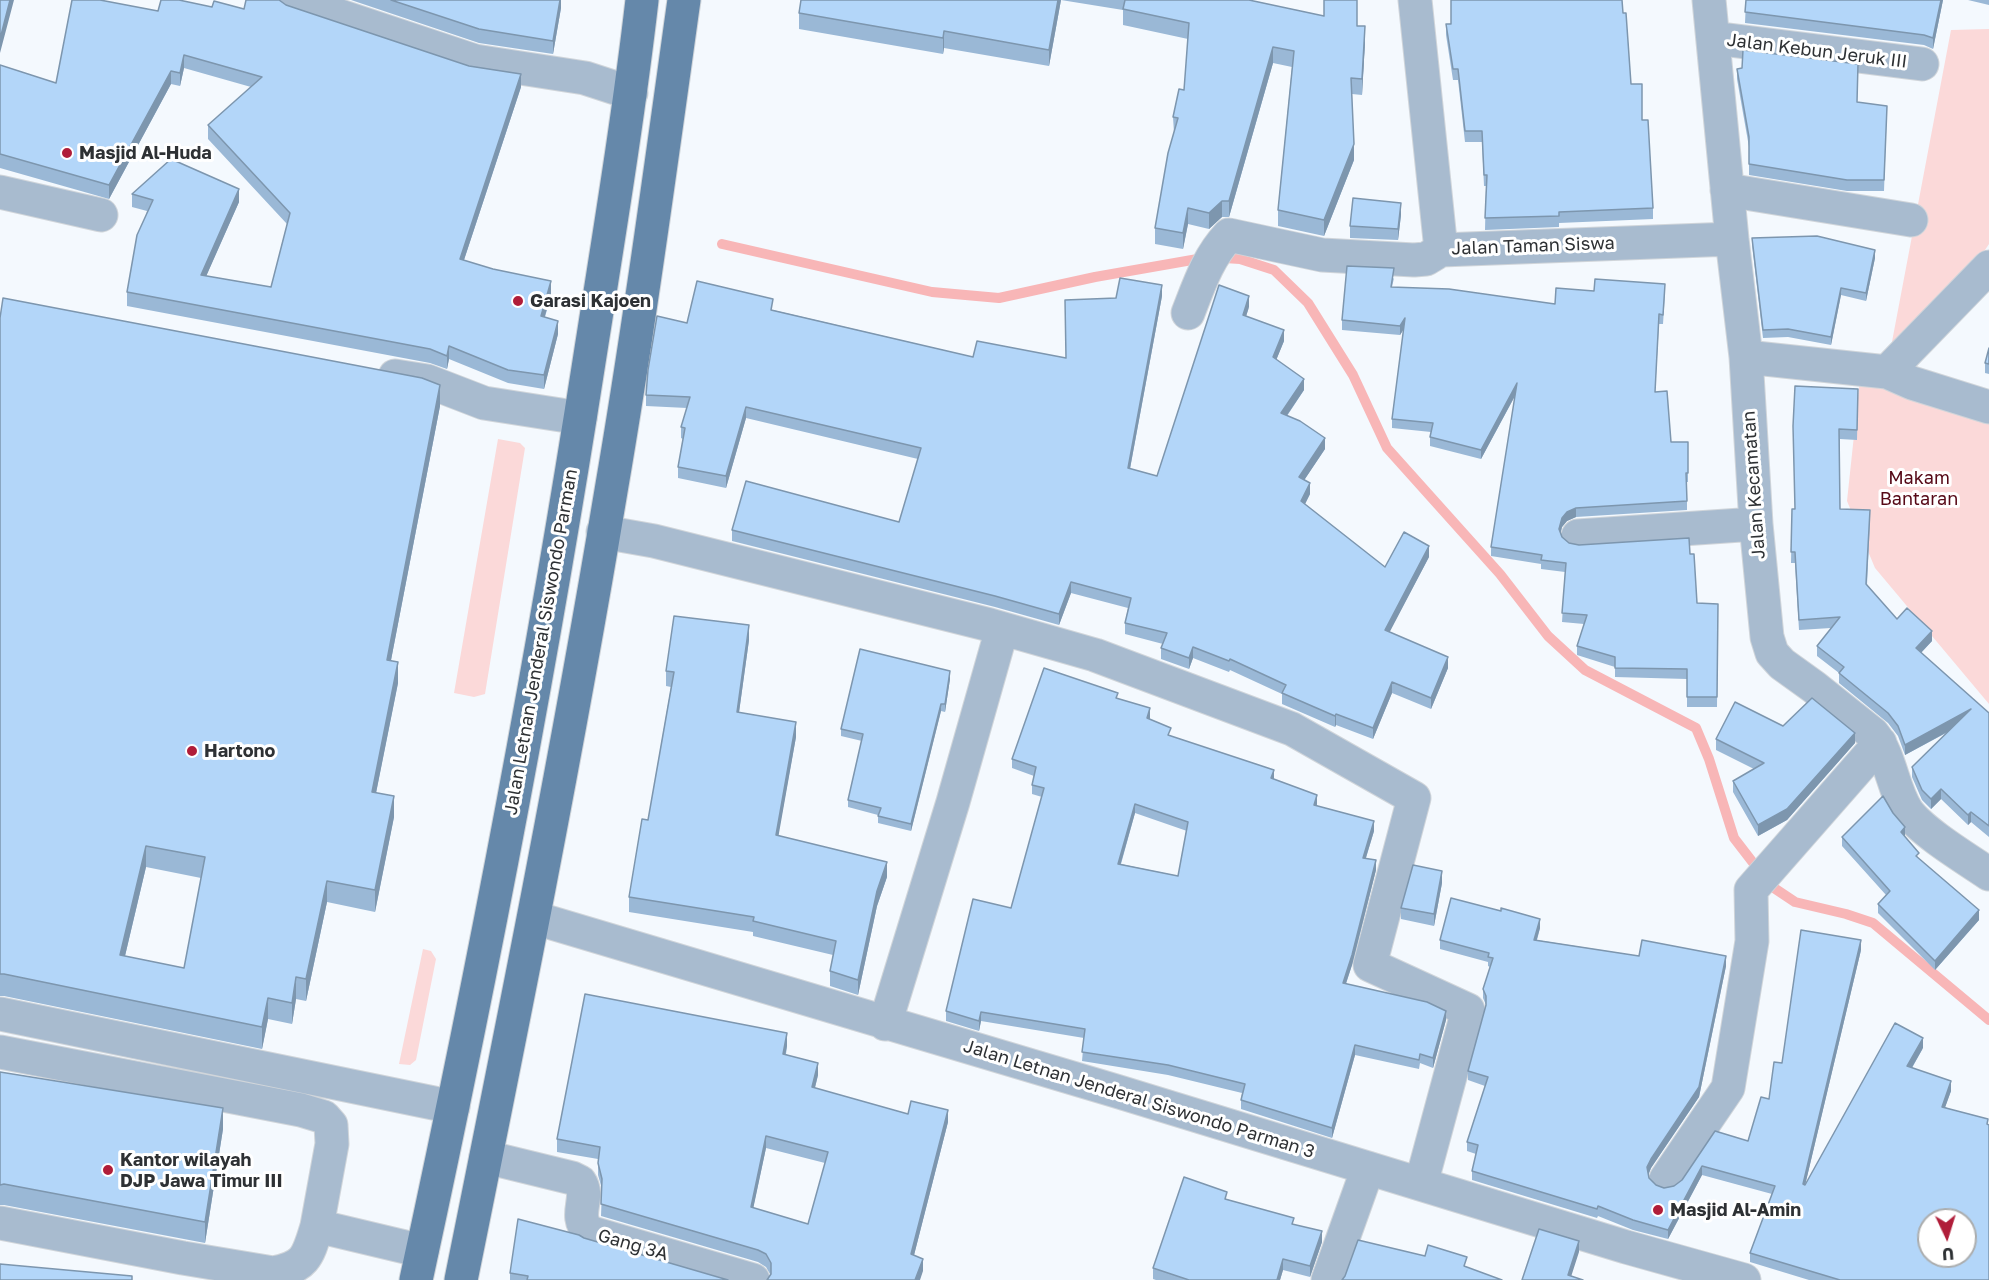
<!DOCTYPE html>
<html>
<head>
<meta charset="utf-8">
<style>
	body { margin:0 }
	#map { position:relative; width:1989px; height:1280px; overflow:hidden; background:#f4f9fe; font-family:"Golos Text",sans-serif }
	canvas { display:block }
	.north { position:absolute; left:1917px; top:1208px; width:60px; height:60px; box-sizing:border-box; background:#fff; border:2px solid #abadae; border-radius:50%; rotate:176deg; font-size:16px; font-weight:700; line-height:24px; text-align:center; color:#2e3134 }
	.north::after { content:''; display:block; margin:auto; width:21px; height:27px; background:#b01d39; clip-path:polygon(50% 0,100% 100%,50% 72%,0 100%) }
</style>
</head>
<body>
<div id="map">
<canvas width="1989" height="1280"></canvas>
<div class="north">U</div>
</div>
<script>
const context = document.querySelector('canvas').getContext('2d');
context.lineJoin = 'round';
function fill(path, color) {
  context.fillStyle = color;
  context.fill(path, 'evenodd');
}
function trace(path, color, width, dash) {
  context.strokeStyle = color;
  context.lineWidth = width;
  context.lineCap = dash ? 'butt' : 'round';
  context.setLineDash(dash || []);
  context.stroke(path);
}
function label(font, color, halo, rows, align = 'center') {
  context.font = font + ' "Golos Text",sans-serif';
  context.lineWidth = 6;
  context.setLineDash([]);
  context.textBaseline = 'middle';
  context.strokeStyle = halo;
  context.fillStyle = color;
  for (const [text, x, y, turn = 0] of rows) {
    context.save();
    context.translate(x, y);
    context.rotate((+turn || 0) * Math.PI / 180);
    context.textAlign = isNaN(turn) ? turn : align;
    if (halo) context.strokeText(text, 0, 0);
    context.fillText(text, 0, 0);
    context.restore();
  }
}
fill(new Path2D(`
	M1989,29V244L1983,253L1891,347L1951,30Z
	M1860,379L1989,419V704L1875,568L1847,501Z
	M498,439L520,443L525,448L485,694L474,697L454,693Z
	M423,949L431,951L436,959L416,1060L410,1065L399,1064Z`), '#fbd9d9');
trace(new Path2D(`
	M722,244L932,292L999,298L1095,277L1209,257L1240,259L1274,270L1308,303L1353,375L1387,448L1500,574L1548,636L1585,670L1696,728L1709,759L1734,838L1771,886L1795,902L1846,914L1873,923L1989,1020`), '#f8b6b7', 10);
const minor = new Path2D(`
	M292,0L475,61L585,78L631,93
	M1415,0L1441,250L1732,239
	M1709,0L1732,239L1746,357L1756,524L1767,637L1772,653L1782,664L1814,687L1873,734C1891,756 1892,788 1907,811C1922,832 1967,859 1989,874
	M1713,38L1922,64
	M1727,190L1911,220
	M0,192L101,215
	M1188,313C1199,285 1208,257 1229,235L1322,255L1414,260L1426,259L1441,250
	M1746,357L1887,372L1989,267
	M1887,372L1912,383L1989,407
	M395,376L427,381L484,403L580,418
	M603,532L654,541L990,625L1095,655L1292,729L1414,798L1370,965L1468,1010L1421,1184
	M1578,536L1756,524
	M535,918L1116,1091L1626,1247L1744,1280
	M0,1014L453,1107
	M885,1024L953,802L1002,629
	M0,1052L301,1110L324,1117L331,1125L332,1144L317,1226L422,1251
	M486,1157L572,1178L580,1182C591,1198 572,1215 589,1232L753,1280
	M1666,1179L1728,1088L1752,941L1751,890L1880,743
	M0,1223L183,1258L273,1273C306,1267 308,1256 317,1226
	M1328,1280L1368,1168`);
const major = new Path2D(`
	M416,1280C482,976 541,670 589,362C608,241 628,121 642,0
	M461,1280C514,1018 567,755 611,491C639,328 661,164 684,0`);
trace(minor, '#d0d5da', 35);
trace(major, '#d0d5da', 35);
trace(minor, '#a8bbcf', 33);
trace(major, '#6588aa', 33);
fill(new Path2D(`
	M351,0H561V8L553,54L479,43Z
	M801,0H1249L1357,26L1365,42L1362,95L1352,94L1354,160L1324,236L1278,226V210L1292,67L1273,63L1229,217H1222L1209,229L1188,224L1183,249L1155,244V228L1174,133L1173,117L1184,90L1188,39L1123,25V10L1061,0L1049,66L944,48L943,54L799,29V13Z
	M1746,0H1943L1933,49L1924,45L1745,23Z
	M1968,0H1989V5Z
	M286,5L521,87L464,260L551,295L545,317L558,334L544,389L508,383L449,359L447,369L430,363L127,306V292L147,211L132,207V194L239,202L206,276L271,287L287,224L208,139V125L251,87L184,68L180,86L171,84L109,199L0,168V65L56,83L158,11L212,7L244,9Z
	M1623,13L1631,84L1642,120L1653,208V219L1559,223V227L1485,230L1486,186H1484L1482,142H1465L1458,80H1453L1446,35V24Z
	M1737,69L1857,102L1887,106L1884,191H1847L1749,175V147L1737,79Z
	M1401,215L1398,240L1350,238V226Z
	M1752,238L1875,258L1866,301L1841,295L1831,345L1788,337L1763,338L1752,245Z
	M1394,278L1392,287L1555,304L1594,291L1665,293L1663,324H1659L1655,392L1671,442H1688V482H1687V510L1576,517L1567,521L1562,527L1561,532L1562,537L1569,543L1579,545L1690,554L1697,603L1718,604L1717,707H1687V679L1615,677V667L1577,655V646L1584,624L1562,622L1565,572L1541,569V564L1491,556V547L1515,396L1481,459L1430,446V437L1431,432L1392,428V419L1404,329L1400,335L1342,330V320Z
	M1162,296L1130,469L1157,476L1249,307L1246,316L1284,341L1276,360L1304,390L1287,416L1325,449L1304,480L1310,494L1305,504L1385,567L1429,557L1389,632L1448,668L1431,709L1392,693L1373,739L1336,725L1335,727L1282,704V694L1230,670L1229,672L1193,658L1189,669L1161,659V648L1163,644L1125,634V623L1128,608L1071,593L1059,625L995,607L732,541V530L899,522L918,459L746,418L726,488L678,478V467L683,439L681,438V427L687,408L646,406V395L687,323L773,310L973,357L1066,358Z
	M0,318L440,406L391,660L398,683L376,793L394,817L375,912L327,902L306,1001L296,999L292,1024L268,1019L262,1049L4,996H0ZM146,867L201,878L184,968L125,956Z
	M1989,348V374L1985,373V363Z
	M1858,389L1857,440L1840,439V509L1870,520L1867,585L1897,619L1932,641L1921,653L1989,713V837L1971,822L1968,825L1941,799L1931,809L1922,800L1912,777V767L1948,732L1905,755L1898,736L1888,723L1839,683V673L1817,656V646L1831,628L1799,630L1795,563H1791L1792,509H1795Z
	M749,640L739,712L796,737L778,835L887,877L877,906L858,995L830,986V971L833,955L753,936V932L629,912V897L648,820L671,687L666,686V671Z
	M950,679L945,712L941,711L911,831L878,823V815L848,807V800L862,741L841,736V729Z
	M1118,699L1150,718L1149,719L1171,736L1274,780L1317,804V806L1374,831L1366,858L1376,870L1352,965L1346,984L1446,1020L1433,1068L1420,1063L1419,1069L1355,1055L1332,1138L1241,1109V1100L1242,1093L1168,1075L1082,1061L1084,1038L981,1021L979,1031L946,1021V1011L1011,908L1042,797L1032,794V785L1034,776L1012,768V759ZM1135,813L1187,831L1178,876L1121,864Z
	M1783,726L1855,743L1787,820L1758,836L1733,792V781L1754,769L1716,750V739Z
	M1842,837H1905L1919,859L1979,920L1935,970L1878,913V904L1886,895L1842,846Z
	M1442,883L1434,926L1401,919V908Z
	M1501,911L1540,928L1537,940L1639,956L1726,966L1699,1097L1651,1168L1649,1174V1178L1656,1185L1664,1188L1674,1186L1682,1180L1715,1131L1748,1141L1769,1099L1782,1063L1861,950L1805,1185L1923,1048L1912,1068L1951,1091L1945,1107L1988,1124L1989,1280H1809L1750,1262V1253L1772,1194L1702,1175L1668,1239L1633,1230L1598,1216L1597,1218L1472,1180V1171L1476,1154L1467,1151V1142L1485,1086L1468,1080V1071L1486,1005L1483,998V989L1490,967L1488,966V962L1440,949V940Z
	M787,1046L786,1054L818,1075L815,1088L908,1114L948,1122L914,1255L923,1271L770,1274L766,1267L758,1262L601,1216L602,1189L598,1175V1159L557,1152V1139ZM766,1148L825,1163L808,1224L753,1208Z
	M0,1072L223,1129L205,1243L4,1205H0Z
	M1227,1199L1294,1225L1322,1242L1310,1277L1283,1270L1280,1280H1156L1153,1279V1268Z
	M584,1238L728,1280H510V1273Z`), '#9ab8d6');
fill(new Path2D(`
	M10,0H14L0,53V39Z
	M560,0H561V8L553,54V41Z
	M1058,0H1061L1049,66V50Z
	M1941,0H1943L1933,49V38Z
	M1365,26V42L1362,95V79Z
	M944,31V48L943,54V38Z
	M1273,47V63L1229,217V201Z
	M184,55V68L180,86V73Z
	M171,71V84L109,199V185Z
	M521,74V87L460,272V259Z
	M1354,144V160L1324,236V220Z
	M239,189V202L201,288V275Z
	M1222,201V217L1209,229V213Z
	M1401,203V215L1398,240V229Z
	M1188,208V224L1183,249V233Z
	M1875,250V258L1866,301V293Z
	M551,281V295L541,329V316Z
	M1162,285V296L1128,479V468Z
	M1841,288V295L1831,345V337Z
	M1249,296V307L1243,326V315Z
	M1405,318V327L1400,335V326Z
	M558,321V334L544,389V375Z
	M1284,330V341L1273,368V357Z
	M449,346V359L447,369V356Z
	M1304,379V390L1281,424V413Z
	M1517,383V392L1481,459V450Z
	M440,385V406L387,681V660Z
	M746,407V418L726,488V476Z
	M1325,438V449L1299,488V477Z
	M1310,483V494L1301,512V501Z
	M1576,508V517L1567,521L1562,527L1559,538V529L1562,518L1567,512Z
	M1429,546V557L1385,641V630Z
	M1071,582V593L1059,625V614Z
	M749,625V640L737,727V712Z
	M1932,631V641L1916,658V648Z
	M1193,647V658L1189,669V658Z
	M1448,657V668L1431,709V698Z
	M398,662V683L372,813V792Z
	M950,671V679L945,712V704Z
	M1392,682V693L1373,739V728Z
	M941,704V711L911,831V824Z
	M1150,708V718L1147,728V718Z
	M1971,709V719L1905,755V745Z
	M1336,714V725L1335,727V716Z
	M796,722V737L776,850V835Z
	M1855,733V743L1787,820L1758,836V825Z
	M1274,770V780L1271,778Z
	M1941,789V799L1931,809V799Z
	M1317,795V804L1314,814V805Z
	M394,796V817L375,912V890Z
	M1135,804V813L1118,873V864Z
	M1971,812V822L1968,825V815Z
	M1374,821V831L1363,867V858Z
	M1905,827V837L1901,832Z
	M146,846V867L120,977V955Z
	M1376,860V870L1352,965L1343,992V983Z
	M887,862V877L877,906L858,995V980L877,891Z
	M1442,871V883L1434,926V914Z
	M327,881V902L306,1001V979Z
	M1979,910V920L1935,970V961Z
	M1540,919V928L1534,949V940Z
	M1861,940V950L1803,1194V1184Z
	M1726,956V966L1699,1097L1651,1168L1647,1177V1167Z
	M296,977V999L292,1024V1003Z
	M268,998V1019L262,1049V1027Z
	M1446,1011V1020L1433,1068V1058Z
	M981,1012V1021L979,1031V1021Z
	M787,1033V1046L783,1066V1054Z
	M1923,1038V1048L1907,1076V1066Z
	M1355,1045V1055L1332,1138V1128Z
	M818,1063V1075L812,1099V1087Z
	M1951,1081V1091L1942,1116V1107Z
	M223,1108V1129L205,1243V1222Z
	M948,1110V1122L911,1267V1254Z
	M766,1136V1148L751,1219V1207Z
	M1702,1166V1175L1668,1239V1230Z
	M1322,1231V1242L1310,1277V1266Z
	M1579,1241V1252L1570,1280L1568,1275Z
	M923,1259V1271L920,1280H915Z
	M1283,1259V1270L1280,1280H1277Z`), '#7d96ae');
const building = new Path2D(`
	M0,0H10L0,39Z
	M72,0H100L158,11L161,0H179L212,7L214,1L244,9L246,0H279L286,5L469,66L521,74L460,259L493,269L551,281L541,316L558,321L544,375L508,370L449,346L447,356L430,349L127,292L137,235L153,200L132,194L171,159L239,189L201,275L271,287L290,213L208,125L262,77L184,55L180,73L171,71L109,185L0,154V65L56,83Z
	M391,0H560L553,41L479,29Z
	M801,0H1058L1049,50L944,31L943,38L799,13Z
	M1125,0H1249L1324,16V0H1357V26H1365L1362,79L1351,78L1354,144L1324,220L1278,210L1294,51L1273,47L1229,201H1222L1209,213L1188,208L1183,233L1155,228L1168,153L1178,118L1173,117L1179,89L1184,90L1189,23L1123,9Z
	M1451,0H1622L1623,13H1626L1631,84H1642V120H1648L1653,208L1559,212V216L1485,218L1487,175H1484L1482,131H1465L1458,69H1453L1446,24H1451Z
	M1746,0H1941L1933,38L1924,35L1745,12Z
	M1743,50L1858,64L1857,102L1887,106L1884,180H1847L1749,164V137L1737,69L1742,68Z
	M1353,198L1401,203L1398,229L1350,226Z
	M1817,236L1875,250L1866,293L1841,288L1831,337L1788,329L1763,330L1752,238Z
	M1347,266L1394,268L1391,287L1449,289L1555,304L1556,288L1594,291L1595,279L1665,284L1663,315L1659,314L1655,392L1667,391L1671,442H1688V473H1686L1687,501L1576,508L1567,512L1562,518L1559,529L1562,537L1569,543L1579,545L1689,538L1690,554H1694L1697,603L1718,604L1717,697H1687V669L1615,668V657L1577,646L1587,615L1562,613L1566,563L1541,560L1542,555L1491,547L1517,383L1481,450L1430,437L1433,423L1392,419L1405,318L1400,326L1342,320Z
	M1120,278L1162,285L1128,468L1157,476L1219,285L1249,296L1243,315L1284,330L1273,357L1304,379L1281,413L1300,421L1325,438L1299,477L1310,483L1301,501L1385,567L1404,532L1429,546L1385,630L1448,657L1431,698L1392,682L1373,728L1336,714L1335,716L1282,693L1286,685L1230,659L1229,661L1193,647L1189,658L1161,648L1167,633L1125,623L1131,598L1071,582L1059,614L995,596L732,530L746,481L899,522L921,448L746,407L726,476L678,467L685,428L681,427L690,397L646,395L648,370L657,316L687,323L697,281L773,299L771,310L973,357L977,341L1066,358L1065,300L1116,298Z
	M3,298L422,378L440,385L387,660L398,662L372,792L394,796L375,890L327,881L306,979L296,977L292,1003L268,998L262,1027L4,974H0V318ZM146,846L205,857L184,968L120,955Z
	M1989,348V364L1985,363Z
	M1795,386L1858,389L1857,430L1839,429L1840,509L1870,510L1866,584L1897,619L1907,608L1932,631L1916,648L1989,713V826L1971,812L1968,815L1941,789L1931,799L1922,790L1912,767L1971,709L1905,745L1898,726L1888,713L1839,673L1844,667L1817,646L1840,617L1799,620L1795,552H1791L1792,509H1795L1793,426Z
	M674,616L749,625L737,712L796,722L776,835L887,862L877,891L858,980L830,971L836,941L753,921L754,917L629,897L642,819L648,820L674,672L666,671Z
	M860,649L950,671L945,704H941L911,824L878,816L881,808L848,800L863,734L841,729Z
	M1044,668L1118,693L1116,698L1150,708L1147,718L1171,728L1168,735L1274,770L1271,778L1317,795L1314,805L1374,821L1363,858L1376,860L1352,955L1343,983L1427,1002L1446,1011L1433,1058L1420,1054L1419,1060L1355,1045L1332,1128L1241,1100L1245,1084L1168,1065L1082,1052L1085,1029L981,1012L979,1021L946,1011L973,899L1011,908L1044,788L1032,785L1036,767L1012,759ZM1135,804L1188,822L1178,876L1118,864Z
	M1812,698L1855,733L1787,809L1758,825L1733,781L1764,763L1716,739L1735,702L1783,726Z
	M1883,796L1893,813L1905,827L1901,832L1919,853L1916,856L1979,910L1935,961L1878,904L1890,891L1842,837Z
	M1413,865L1442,871L1434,914L1401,908Z
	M1451,898L1501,911V908L1540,919L1534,940L1639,956L1642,940L1726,956L1699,1087L1651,1159L1647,1167L1649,1178L1656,1185L1664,1188L1674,1186L1682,1180L1715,1131L1748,1141L1761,1097L1769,1099L1774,1062L1782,1063L1801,930L1861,940L1803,1184L1805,1185L1895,1023L1923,1038L1907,1066L1951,1081L1942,1107L1988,1119L1987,1124L1989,1125V1280H1840L1750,1253L1775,1186L1702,1166L1668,1230L1633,1220L1598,1206L1597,1209L1472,1171L1478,1145L1467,1142L1488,1077L1468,1071L1486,1005V996L1483,989L1493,958L1488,957L1489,953L1440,940ZM1929,1220H1965V1256H1929Z
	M585,994L787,1033L783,1054L818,1063L812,1087L908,1114L911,1101L948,1110L911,1254L923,1259L915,1280H767L771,1274V1263L766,1254L758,1250L601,1204L602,1179L598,1163L600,1147L557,1139ZM766,1136L828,1152L808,1224L751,1207Z
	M0,1072L223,1108L205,1222L4,1184L0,1185Z
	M1184,1177L1227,1192L1225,1199L1294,1218L1292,1224L1322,1231L1310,1266L1283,1259L1277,1280H1189L1153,1268Z
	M518,1219L579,1235L584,1238L728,1280H527L528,1276L510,1273Z
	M1539,1229L1579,1241L1568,1275L1583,1280H1522Z
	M1358,1240L1425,1256L1428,1245L1467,1257L1464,1266L1502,1280H1342L1345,1276Z
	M0,1264L132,1276V1280H0Z`);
fill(building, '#b3d6f9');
trace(building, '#7d96ae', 1.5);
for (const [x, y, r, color] of [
	[67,153,6,"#b01d39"],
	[518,301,6,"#b01d39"],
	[192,751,6,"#b01d39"],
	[108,1170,6,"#b01d39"],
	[1658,1210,6,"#b01d39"]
]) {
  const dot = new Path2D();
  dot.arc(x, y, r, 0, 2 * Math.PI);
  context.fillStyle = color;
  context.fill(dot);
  trace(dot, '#fff', 2);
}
label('18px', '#2e3134', '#fff', [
	["Jalan Kebun Jeruk III",1817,51,7],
	["Jalan Taman Siswa",1533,246,-2],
	["Jalan Kecamatan",1754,485,-94],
	["Jalan Letnan Jenderal Siswondo Parman",541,642,-80],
	["Jalan Letnan Jenderal Siswondo Parman 3",1139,1099,17],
	["Gang 3A",633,1245,16]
]);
label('bold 18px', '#2e3134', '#fff', [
	["Masjid Al-Huda",79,153],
	["Garasi Kajoen",530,301],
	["Hartono",204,751],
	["Kantor wilayah",120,1160],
	["DJP Jawa Timur III",120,1181],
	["Masjid Al-Amin",1670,1210]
], 'left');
label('18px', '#560917', '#fff', [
	["Makam",1919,478],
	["Bantaran",1919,499]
]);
</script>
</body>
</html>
